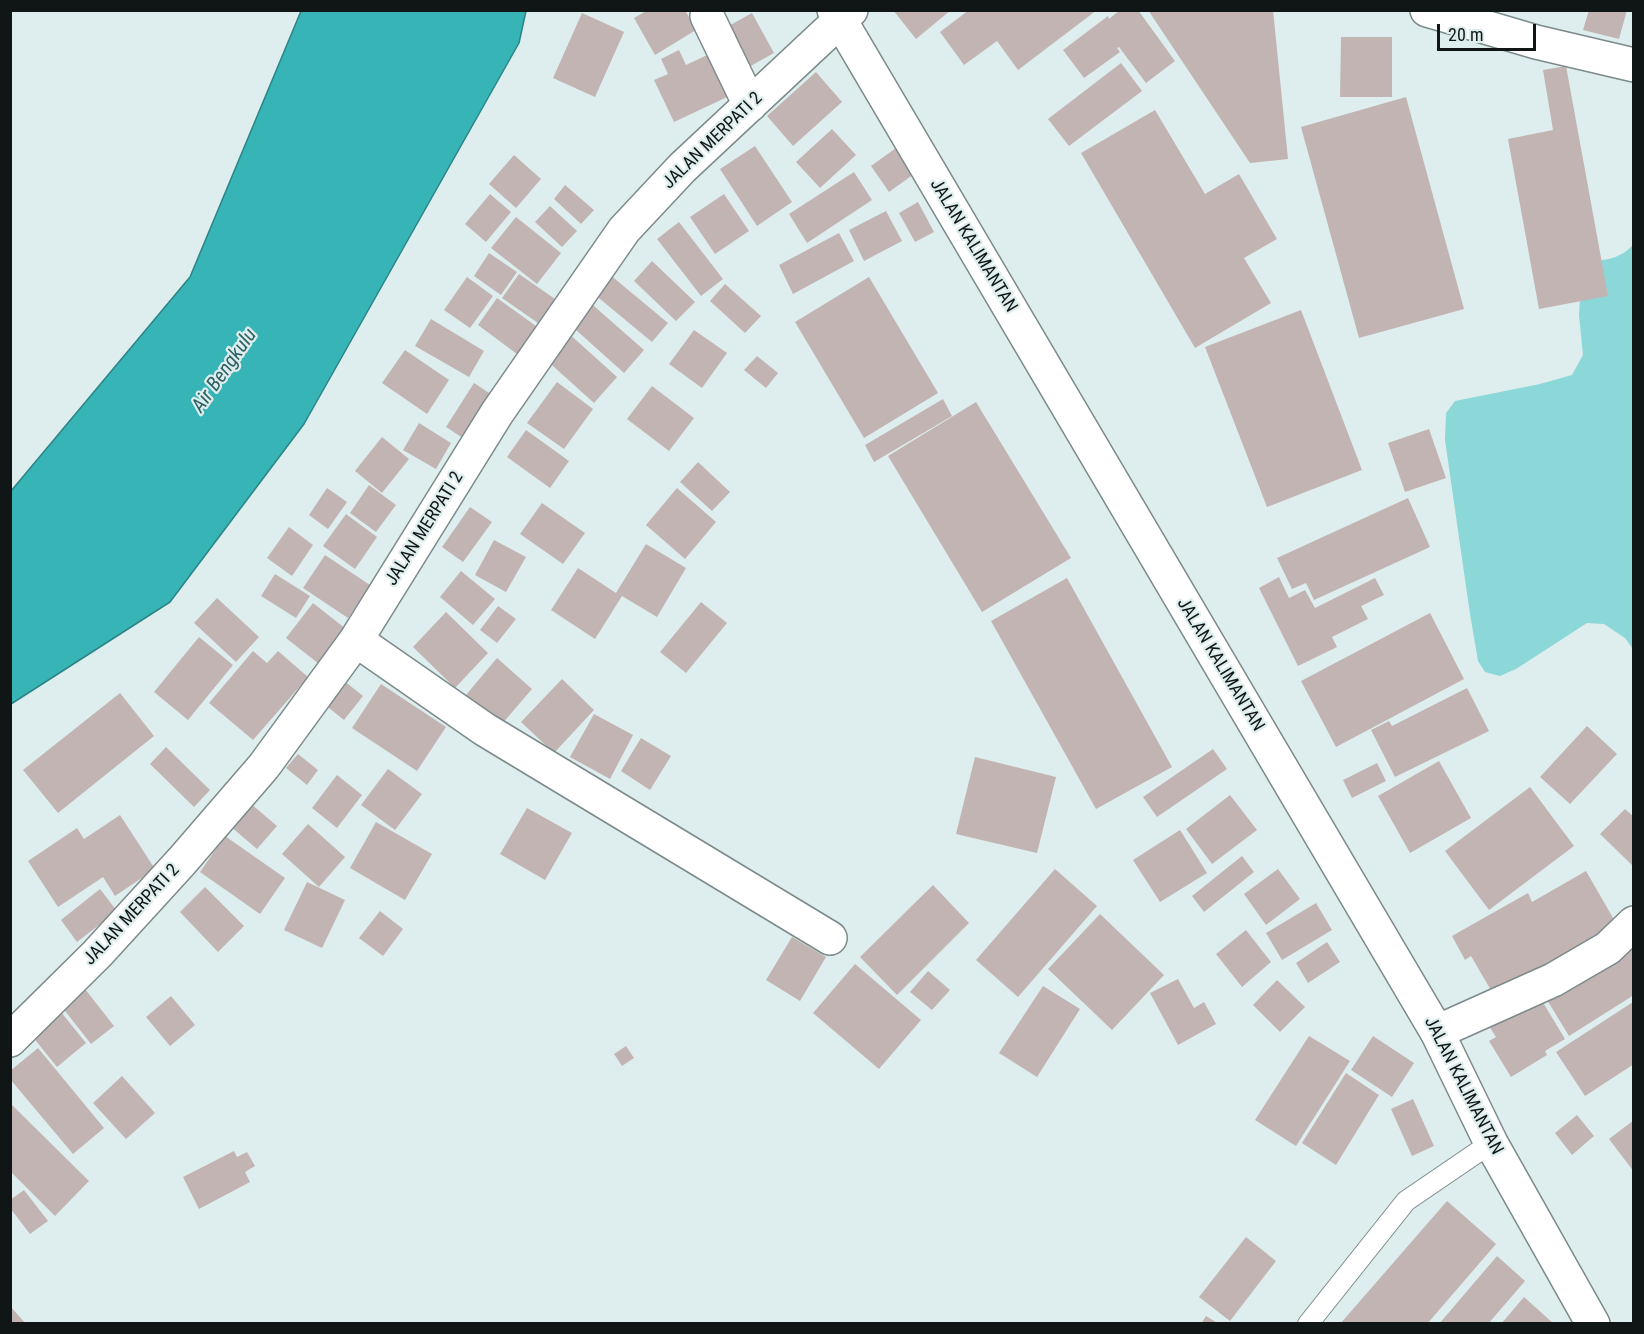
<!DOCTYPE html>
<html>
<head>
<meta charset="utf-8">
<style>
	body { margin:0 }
	#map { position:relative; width:1644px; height:1334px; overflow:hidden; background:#deeded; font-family:"Roboto Condensed",sans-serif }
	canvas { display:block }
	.frame { position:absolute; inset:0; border:12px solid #101515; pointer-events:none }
	.scale { position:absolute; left:1437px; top:24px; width:99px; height:27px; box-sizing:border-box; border:3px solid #101515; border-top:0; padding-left:8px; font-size:18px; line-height:21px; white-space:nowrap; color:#101515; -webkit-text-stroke:4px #deeded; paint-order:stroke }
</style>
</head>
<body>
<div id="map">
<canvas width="1644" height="1334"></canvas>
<div class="frame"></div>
<div class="scale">20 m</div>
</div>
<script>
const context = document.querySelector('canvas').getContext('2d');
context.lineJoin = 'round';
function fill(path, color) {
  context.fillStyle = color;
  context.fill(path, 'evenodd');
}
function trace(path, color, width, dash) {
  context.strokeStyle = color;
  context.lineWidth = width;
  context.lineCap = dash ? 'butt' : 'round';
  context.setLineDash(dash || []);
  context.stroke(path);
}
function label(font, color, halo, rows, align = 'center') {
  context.font = font + ' "Roboto Condensed",sans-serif';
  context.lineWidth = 4.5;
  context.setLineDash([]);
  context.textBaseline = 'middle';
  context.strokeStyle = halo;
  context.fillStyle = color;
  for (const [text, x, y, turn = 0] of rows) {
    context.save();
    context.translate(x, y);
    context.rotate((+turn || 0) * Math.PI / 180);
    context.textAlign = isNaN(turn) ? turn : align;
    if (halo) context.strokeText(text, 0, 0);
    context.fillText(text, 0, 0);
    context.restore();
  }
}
fill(new Path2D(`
	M1633,245V649L1625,638L1604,624L1587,623L1516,669L1500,676L1485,672L1478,661L1470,614L1445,440L1446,413L1455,401L1540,384L1572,375L1583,355L1579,315L1581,281L1593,261C1609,260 1622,257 1633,245Z`), '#8cd7d8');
const water = new Path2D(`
	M301,11H526L519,43L304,424L170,602L11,704V491L190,277Z`);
fill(water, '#36b4b6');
trace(water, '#2b8486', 1.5);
fill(new Path2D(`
	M648,10H685L696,30L655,55L634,18Z
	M893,10H951L916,39Z
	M969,10H1097L1018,70L997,41L964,65L940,32Z
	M1120,10H1138L1175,61L1146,83L1119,47L1117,48L1120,52L1084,78L1063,50L1108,16L1109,19Z
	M1148,10H1273L1288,159L1250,163Z
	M1589,10H1627L1619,39L1583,30Z
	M582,13L624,32L595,97L553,78Z
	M752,13L774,53L738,73L716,33Z
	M1341,37H1392V97H1340Z
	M722,48L742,90L674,122L654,80L668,74L661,59L679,50L686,65Z
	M1121,63L1142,91L1069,146L1048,119Z
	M1566,66L1608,296L1539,309L1508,139L1553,130L1543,70Z
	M816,72L842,102L793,146L767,116Z
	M1406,97L1464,309L1359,338L1301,127Z
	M1155,110L1205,194L1239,174L1277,239L1244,258L1271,303L1195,348L1081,153Z
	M832,129L856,155L820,188L796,162Z
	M755,146L792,202L757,226L720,169Z
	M896,148L914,174L889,192L871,166Z
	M514,155L541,179L516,208L489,184Z
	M854,172L872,200L807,243L789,214Z
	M565,185L594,210L581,224L554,199Z
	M490,194L511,212L486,242L465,224Z
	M724,194L749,231L715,254L690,217Z
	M918,202L934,232L915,242L899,213Z
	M550,206L577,231L562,247L535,222Z
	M886,211L902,241L864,261L849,230Z
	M516,217L561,253L537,284L491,248Z
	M679,222L723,279L701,296L657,239Z
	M839,233L854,261L793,294L779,265Z
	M489,253L517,272L501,295L474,276Z
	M652,261L695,302L676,321L634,281Z
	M603,269L668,323L652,342L588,289Z
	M519,274L555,299L538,323L502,298Z
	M467,277L493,296L470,328L444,310Z
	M869,277L938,393L864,438L795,322Z
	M725,284L761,316L745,333L710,301Z
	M497,298L536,326L517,354L478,325Z
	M586,299L644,350L624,373L566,321Z
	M1301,310L1362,470L1267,507L1205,347Z
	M431,319L484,351L469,377L415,346Z
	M694,330L727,353L702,388L669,364Z
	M566,331L617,377L594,403L543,357Z
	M405,350L449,380L427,414L382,383Z
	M757,356L778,373L766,388L744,370Z
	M557,382L593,409L564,449L527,423Z
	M474,383L497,398L469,442L446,427Z
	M652,386L694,418L669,451L627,419Z
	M943,399L952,416L874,462L865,445Z
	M976,402L1071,558L982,612L888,456Z
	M419,423L451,443L436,469L403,450Z
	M1429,429L1446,478L1405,492L1388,443Z
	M526,430L569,461L550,488L507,457Z
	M382,437L409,459L382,493L355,471Z
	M698,462L730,492L712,511L680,482Z
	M369,485L396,505L376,532L350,513Z
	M327,488L347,502L328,529L309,515Z
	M677,488L716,522L685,559L646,525Z
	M1408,498L1430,547L1314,600L1306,583L1292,589L1277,558Z
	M542,503L585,533L563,564L520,534Z
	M470,507L492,522L463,562L442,547Z
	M346,514L377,537L355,569L323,546Z
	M289,527L313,545L292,576L267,558Z
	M494,540L526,557L506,592L475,575Z
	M646,544L686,568L657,617L622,596L595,639L551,610L578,568L616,593Z
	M325,555L370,585L348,618L303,588Z
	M461,571L495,599L473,625L440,597Z
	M275,574L310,596L296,618L261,596Z
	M1279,577L1289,598L1305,590L1315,608L1375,578L1384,595L1361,606L1368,619L1332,637L1337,647L1298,666L1259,588Z
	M1067,578L1172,767L1096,809L991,621Z
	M217,598L259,637L236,662L194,623Z
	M701,602L727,623L686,673L660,652Z
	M313,603L346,629L319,664L286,638Z
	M498,606L516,619L497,643L480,630Z
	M446,612L488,653L455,688L413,647Z
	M1430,613L1464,679L1336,747L1301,681Z
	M199,637L233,665L188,720L154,692Z
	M253,651L267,663L278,651L308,677L253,740L209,703Z
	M497,658L532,689L501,725L466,695Z
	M562,679L594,710L554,753L521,722Z
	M343,680L363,696L344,720L324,704Z
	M381,684L446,727L417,771L352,728Z
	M1467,688L1489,731L1395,777L1371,730L1389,721L1392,726Z
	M120,693L154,736L58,813L23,770Z
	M594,714L633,735L610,779L570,757Z
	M1587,726L1617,754L1570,804L1540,777Z
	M641,738L671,756L650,790L621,771Z
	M166,747L210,790L194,807L150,764Z
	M1213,749L1227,769L1157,817L1143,797Z
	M298,754L318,770L307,785L286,768Z
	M975,757L1056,777L1037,853L956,834Z
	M1439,761L1471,818L1410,853L1378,796Z
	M1377,763L1386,781L1352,798L1343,780Z
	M388,769L422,794L395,830L361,805Z
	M337,775L362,795L337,828L312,808Z
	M1530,787L1574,846L1489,910L1445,851Z
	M1230,795L1257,830L1212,864L1186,829Z
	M250,803L277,826L257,849L230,826Z
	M527,808L572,833L545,880L500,854Z
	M1625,809L1634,817V867L1600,834Z
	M120,815L155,869L115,896L103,877L58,907L28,861L77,828L84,839Z
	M376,822L432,854L405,900L350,868Z
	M308,824L345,857L319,887L282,854Z
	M1180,830L1207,873L1160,902L1133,860Z
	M225,836L285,878L260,914L200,872Z
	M1242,856L1254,872L1204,912L1192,896Z
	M1055,869L1097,906L1018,997L976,960Z
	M1278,869L1300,899L1266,925L1244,894Z
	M1586,871L1620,930L1496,999L1471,956L1465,960L1452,936L1528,893L1532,902Z
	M307,882L345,900L322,948L284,930Z
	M933,885L969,923L897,995L860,957Z
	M205,887L244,926L218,952L180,912Z
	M100,889L117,911L77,942L61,920Z
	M1316,903L1332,930L1282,960L1266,933Z
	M380,911L403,929L383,956L359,938Z
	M1100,914L1164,975L1112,1030L1048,969Z
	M1246,930L1271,962L1242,987L1216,954Z
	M792,937L826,957L800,1001L766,980Z
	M1634,939V995L1569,1036L1544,995Z
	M1327,942L1340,962L1308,983L1296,963Z
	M855,964L921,1020L879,1069L813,1013Z
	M928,971L950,990L932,1010L910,992Z
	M1178,979L1194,1008L1204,1002L1216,1024L1178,1045L1150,993Z
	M1277,980L1305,1007L1280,1032L1253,1005Z
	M1043,986L1080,1009L1037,1077L999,1053Z
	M85,989L114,1026L91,1044L62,1007Z
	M171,996L195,1025L170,1046L146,1017Z
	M1539,996L1565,1039L1545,1051L1547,1055L1511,1077L1489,1041L1496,1037L1489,1026Z
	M1633,1002L1634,1064L1585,1096L1556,1052Z
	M61,1012L86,1043L57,1067L32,1036Z
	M1309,1036L1350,1061L1296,1146L1255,1120Z
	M1373,1036L1414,1063L1392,1097L1351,1070Z
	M626,1046L634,1058L622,1066L614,1054Z
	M38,1048L104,1128L73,1154L10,1079V1071Z
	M1346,1073L1379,1095L1336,1165L1302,1143Z
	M122,1076L155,1113L126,1139L93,1103Z
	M1413,1099L1434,1146L1412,1156L1391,1109Z
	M10,1103L89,1181L55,1216L10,1171Z
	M1577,1115L1594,1136L1572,1155L1555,1133Z
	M1634,1120V1172L1609,1139Z
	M234,1151L237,1157L247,1152L255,1166L245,1172L250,1182L199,1209L183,1177Z
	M24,1190L48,1221L30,1234L10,1208V1200Z
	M1447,1201L1496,1244L1427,1324H1340Z
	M1246,1237L1276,1261L1230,1321L1199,1297Z
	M1497,1256L1525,1281L1488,1324H1439Z
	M1524,1297L1554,1324H1501Z
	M10,1306L26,1324H10Z
	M1206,1316L1219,1324H1201Z`), '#c3b4b4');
const service = new Path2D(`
	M1308,1324L1406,1201L1491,1143`);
const minor = new Path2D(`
	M1427,10L1536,42L1634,65
	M707,16L750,105
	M356,640L484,729L830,938
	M1437,1032L1553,980L1608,948L1634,923
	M10,1040L97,954L182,861L264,766L356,640L497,413L624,230L682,168L851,10`);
const primary = new Path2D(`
	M834,10L1437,1032L1491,1143L1593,1324`);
trace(service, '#7c8a8a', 22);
trace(minor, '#7c8a8a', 36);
trace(primary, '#7c8a8a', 36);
trace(service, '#fff', 20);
trace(minor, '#fff', 33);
trace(primary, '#fff', 33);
label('18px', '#101515', '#deeded', [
	["JALAN MERPATI 2",713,141,-44],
	["JALAN KALIMANTAN",973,246,59],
	["JALAN MERPATI 2",425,529,-58],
	["JALAN KALIMANTAN",1220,665,59],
	["JALAN MERPATI 2",132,915,-47],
	["JALAN KALIMANTAN",1463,1086,63]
]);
label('italic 20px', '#2d6061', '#deeded', [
	["Air Bengkulu",225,371,-55]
]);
</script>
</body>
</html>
